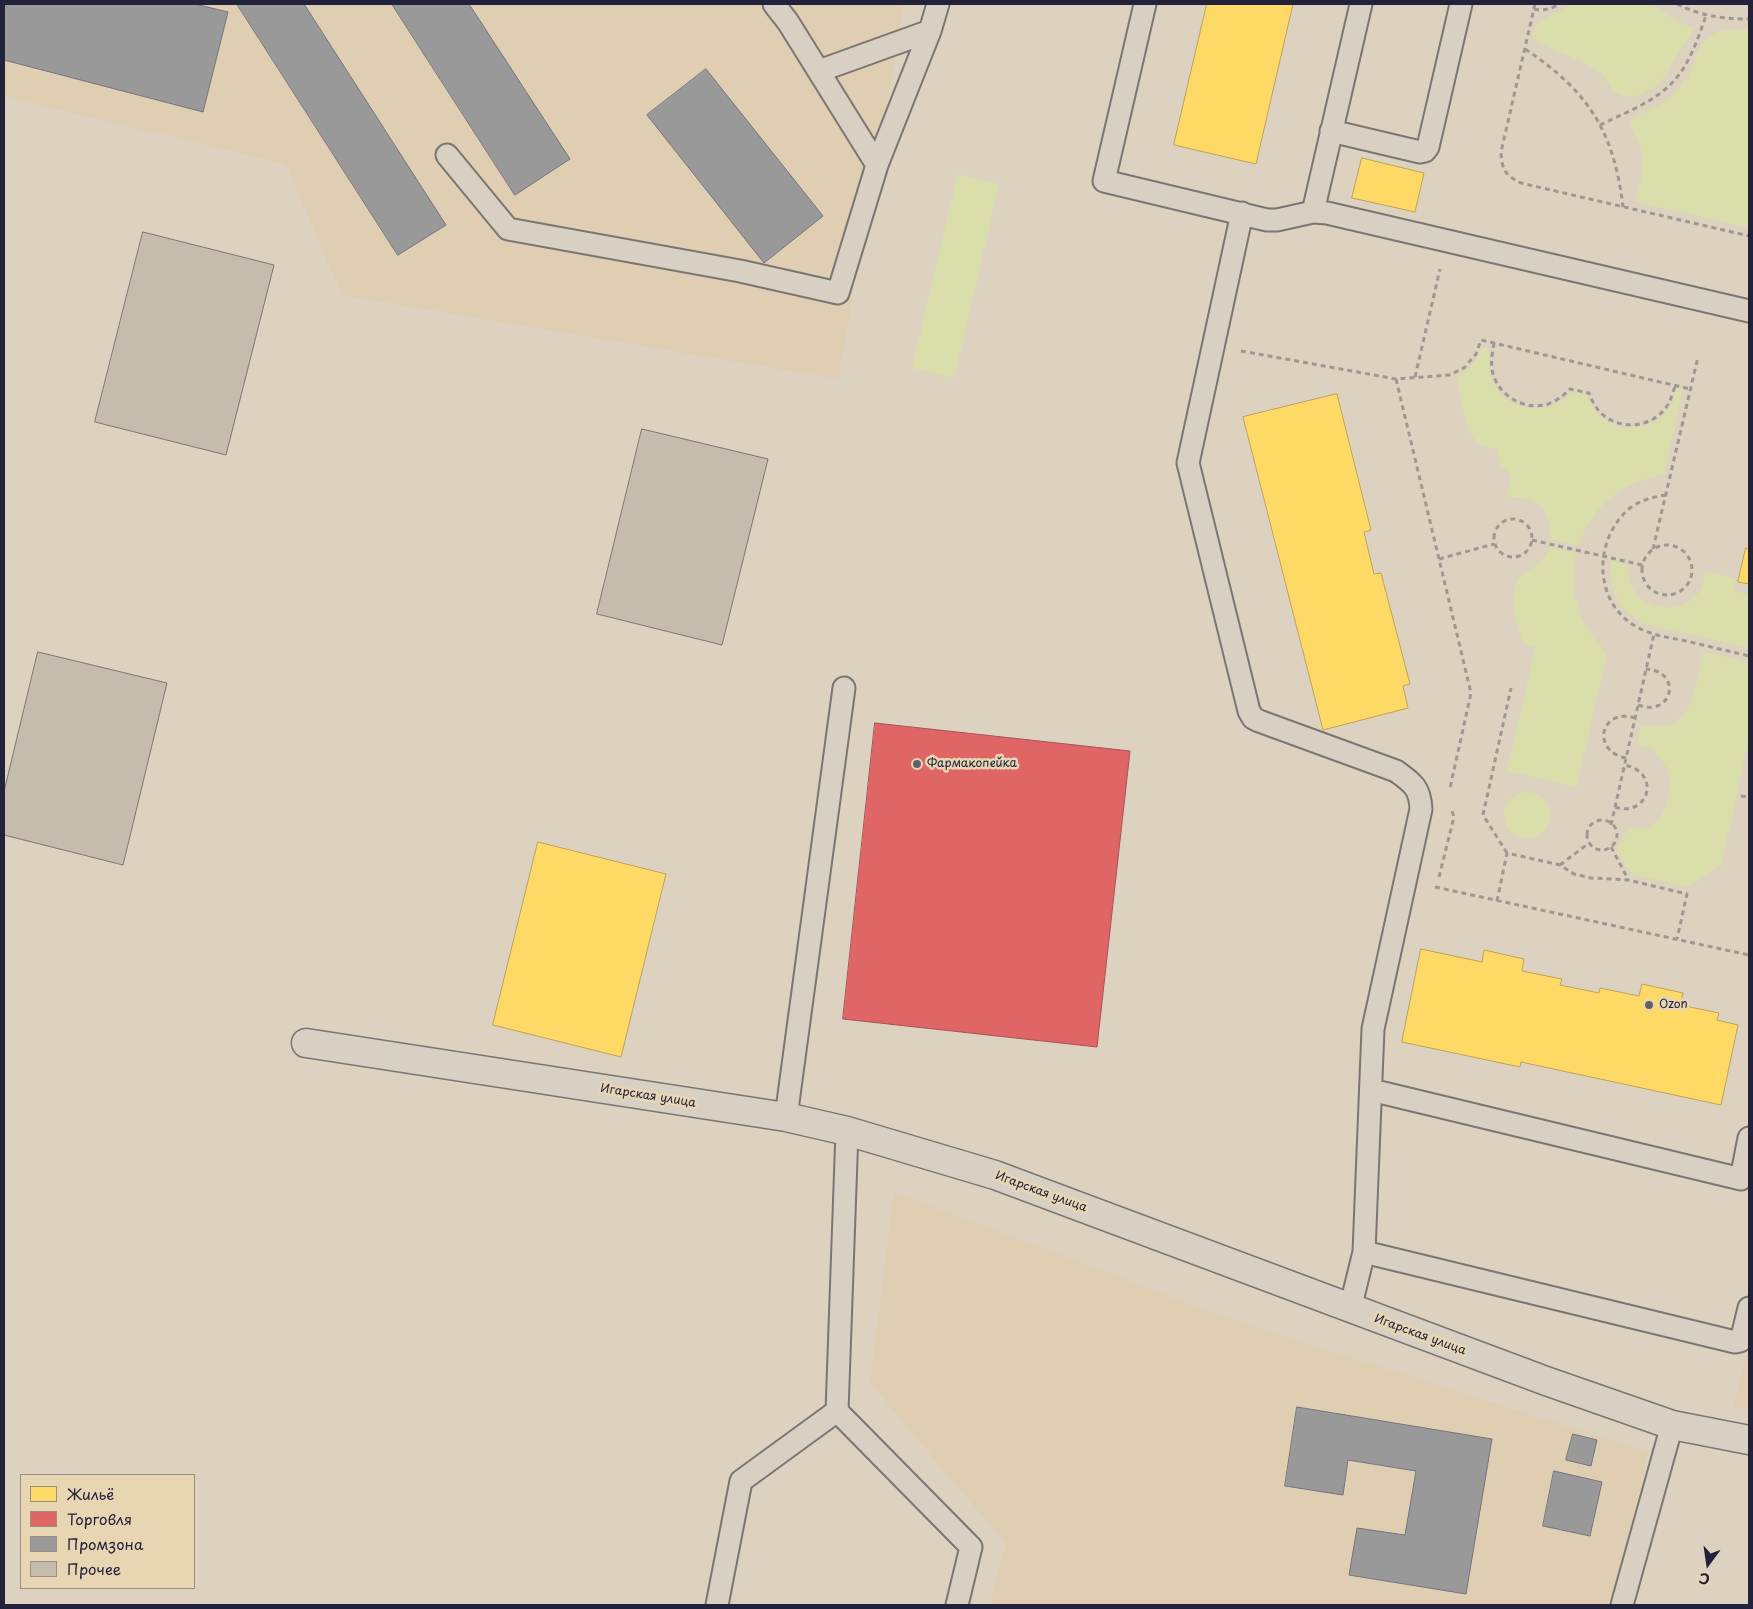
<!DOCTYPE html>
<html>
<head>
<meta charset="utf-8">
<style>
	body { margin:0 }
	#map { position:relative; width:1753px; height:1609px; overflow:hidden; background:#dcd2bf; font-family:"Playpen Sans",sans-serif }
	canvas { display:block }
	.frame { position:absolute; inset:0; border:5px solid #22223b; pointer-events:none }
	.legend { position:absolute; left:20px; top:1474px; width:175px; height:115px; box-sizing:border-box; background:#e8d6b3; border:1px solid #998e83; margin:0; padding:6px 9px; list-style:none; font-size:15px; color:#22223b }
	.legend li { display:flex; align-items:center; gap:10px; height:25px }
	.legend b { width:25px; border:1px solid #998e83 }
	.north { position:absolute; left:1683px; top:1539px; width:50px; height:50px; -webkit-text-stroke:4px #e8d6b3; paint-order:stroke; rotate:194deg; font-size:14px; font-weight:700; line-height:20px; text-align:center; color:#22223b }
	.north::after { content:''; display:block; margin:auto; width:18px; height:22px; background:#22223b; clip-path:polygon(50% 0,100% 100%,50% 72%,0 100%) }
</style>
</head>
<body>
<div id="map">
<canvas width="1753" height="1609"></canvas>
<div class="frame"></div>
<ul class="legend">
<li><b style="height:14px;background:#ffd966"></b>Жильё</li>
<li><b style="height:14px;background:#e06666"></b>Торговля</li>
<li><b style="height:14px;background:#999"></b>Промзона</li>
<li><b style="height:14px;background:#c6bcad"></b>Прочее</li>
</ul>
<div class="north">С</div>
</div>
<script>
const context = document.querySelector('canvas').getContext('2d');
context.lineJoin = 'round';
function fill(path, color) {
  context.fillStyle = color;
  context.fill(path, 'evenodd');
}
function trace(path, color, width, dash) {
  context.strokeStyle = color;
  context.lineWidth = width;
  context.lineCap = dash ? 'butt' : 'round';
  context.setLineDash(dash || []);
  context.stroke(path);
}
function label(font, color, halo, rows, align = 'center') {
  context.font = font + ' "Playpen Sans",sans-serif';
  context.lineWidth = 5;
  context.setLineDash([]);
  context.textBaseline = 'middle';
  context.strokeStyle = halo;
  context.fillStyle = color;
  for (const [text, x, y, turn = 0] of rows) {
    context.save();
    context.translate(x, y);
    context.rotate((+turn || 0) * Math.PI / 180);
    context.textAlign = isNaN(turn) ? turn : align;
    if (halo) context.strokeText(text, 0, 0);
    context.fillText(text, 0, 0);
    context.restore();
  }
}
fill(new Path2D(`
	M4,4H904L838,379L342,295L286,164L4,97Z
	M894,1192L1233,1320L1648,1452L1613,1605H990L1006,1544L870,1383Z
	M1749,1347V1409L1734,1406Z`), '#e0ceb3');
fill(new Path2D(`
	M1569,4H1653L1677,22L1694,28L1662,80C1653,89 1638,99 1624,96C1609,93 1609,78 1598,71C1578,57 1553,52 1532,38C1533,15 1557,18 1569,4Z
	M1722,30H1749V228L1636,202C1640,183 1646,165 1640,146C1638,138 1628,129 1632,121C1637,113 1650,110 1658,106C1670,99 1678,90 1685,79H1688C1695,58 1699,38 1722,30Z
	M958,174L999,184L954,378L912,368Z
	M1482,347L1490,350C1489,359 1488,368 1491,377C1498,400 1526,413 1549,407C1558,404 1565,398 1572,392L1587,396C1592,405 1596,414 1605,420C1627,435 1661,427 1672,403C1674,398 1675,393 1677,388L1683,389L1664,474C1619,484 1595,503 1578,546L1551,540C1552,511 1538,496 1508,497L1507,490C1513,480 1512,472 1501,467L1497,449C1489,448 1481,447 1475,440C1466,429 1460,392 1456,376C1470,369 1476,362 1482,347Z
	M1550,547L1576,553C1569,597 1578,622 1607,654L1576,787L1507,771L1536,647L1524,645C1518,623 1504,593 1523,574C1529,569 1537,567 1542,561C1545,557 1548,552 1550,547Z
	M1611,561L1628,565C1628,570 1628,576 1629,580C1641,621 1706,614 1705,572L1736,579L1734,591L1749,595V648L1644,624C1617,608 1610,592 1611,561Z
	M1703,652L1749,662V738L1721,865L1687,887L1631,874L1616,851L1629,827C1632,827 1637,829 1640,829C1665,826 1674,794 1669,773C1667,765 1657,755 1652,748L1637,744L1641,725C1693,738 1695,689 1703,652Z
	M1504 815a23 23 0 1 1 46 0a23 23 0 1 1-46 0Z`), '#dadeab');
const homes = new Path2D(`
	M1207,4H1293L1256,164L1174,145Z
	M1362,158L1424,173L1415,212L1352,198Z
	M1337,394L1371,530L1364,532L1374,574L1381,573L1410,684L1403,686L1408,708L1323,730L1243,417Z
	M1746,548L1749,549V584L1738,582Z
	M538,842L666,874L621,1057L493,1025Z
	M1421,949L1482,962L1484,950L1524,959L1522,971L1562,979L1560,985L1599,993L1600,988L1639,996L1642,984L1683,993L1680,1005L1719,1013L1717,1020L1738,1025L1721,1105L1521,1062L1520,1067L1402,1042Z`);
fill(homes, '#ffd966');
trace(homes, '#bda259', 1);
const shops = new Path2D(`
	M875,723L1130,751L1097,1047L843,1019Z`);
fill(shops, '#e06666');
trace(shops, '#a75259', 1);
const industry = new Path2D(`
	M4,4H195L228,12L203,112L4,60Z
	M237,4H304L446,225L398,255Z
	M392,4H469L570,159L515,195Z
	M706,69L823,216L764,263L647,115Z
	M1297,1407L1492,1439L1466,1594L1349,1575L1357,1528L1405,1535L1416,1471L1348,1460L1343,1495L1285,1486Z
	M1573,1434L1597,1440L1591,1466L1566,1460Z
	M1554,1471L1602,1482L1590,1536L1543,1526Z`);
fill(industry, '#999');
trace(industry, '#75757d', 1);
const building = new Path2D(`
	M143,232L274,265L226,455L95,422Z
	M642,429L768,459L722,645L597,614Z
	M38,652L167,683L123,865L4,835V792Z`);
fill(building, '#c6bcad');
trace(building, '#7a7672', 1);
const lane = new Path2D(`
	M774,4L788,22L877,165
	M1145,4L1104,181L1267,220H1277L1313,212L1327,213L1749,311
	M930,31L938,4
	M1331,131L1420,152L1425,151L1428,147L1461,4
	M447,155L508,229L740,271L838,293L877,165L930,31L819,71
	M1313,212L1361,4
	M1242,213L1188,463L1249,711L1253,718L1259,721L1396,771C1413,783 1420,788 1421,809L1373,1029L1364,1252L1350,1309
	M1371,1090L1741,1179L1749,1138
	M786,1117L844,688
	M847,1131L837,1411L971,1547L957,1605
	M1364,1252L1735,1342L1740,1341L1742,1337L1749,1308
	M717,1605L741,1481L837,1411
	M1622,1605L1672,1425`);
const street = new Path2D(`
	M306,1043L786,1117L847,1131L995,1175L1546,1381L1672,1425L1749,1440`);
trace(lane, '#7a7672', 25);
trace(street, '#7a7672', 31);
trace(new Path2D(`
	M1535,4L1501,152C1502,170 1505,175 1521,183L1749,236
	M1677,4C1701,16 1723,19 1749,19
	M1534,9C1544,11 1551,9 1560,4
	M1525,49C1588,91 1614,131 1623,207
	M1600,125C1624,113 1652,103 1671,84C1689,66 1698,39 1706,15
	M1494,343C1492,354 1490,366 1494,377C1502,398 1527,411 1548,404C1557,401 1564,395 1570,389L1589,393C1591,398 1593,403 1596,407C1610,428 1643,431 1661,413C1669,406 1672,396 1675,386
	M1241,351L1396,379L1449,375L1464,368L1476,354L1481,340L1690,389
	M1415,377L1440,269
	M1396,379L1471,693L1450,788
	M1666,495C1653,497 1641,500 1630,508C1595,537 1592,597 1632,624C1648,635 1667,637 1686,641C1707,646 1728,651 1749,656
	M1494 538a19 19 0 1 1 38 0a19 19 0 1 1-38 0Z
	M1532,540L1642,565
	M1642 570a25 25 0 1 1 50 0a25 25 0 1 1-50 0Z
	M1653,549L1698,357
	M1439,559L1494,544
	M1638,705C1673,718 1683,671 1646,669
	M1626,758C1590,751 1601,707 1635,718
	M1741,796L1749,797
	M1615,807C1649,818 1662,772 1624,765
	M1587 835a15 15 0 1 1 30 0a15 15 0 1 1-30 0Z
	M1611,825L1654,634
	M1611,847L1628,879
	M1507,853L1483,815L1511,688
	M1560,865L1589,843
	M1439,877L1454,817L1452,811
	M1435,887L1749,955
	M1497,901L1507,853L1560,865L1574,874L1591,878L1628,880L1687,894L1677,939`), '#9d9892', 3, [5, 4]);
trace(lane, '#d8d0c3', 21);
trace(street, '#d8d0c3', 28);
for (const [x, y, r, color] of [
	[917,764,5,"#636069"],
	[1649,1005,5,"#636069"]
]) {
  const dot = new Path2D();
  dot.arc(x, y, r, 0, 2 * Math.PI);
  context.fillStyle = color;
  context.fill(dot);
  trace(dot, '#e8d6b3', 2);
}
label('12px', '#22223b', '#e8d6b3', [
	["Фармакопейка",927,764],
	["Ozon",1659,1005]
], 'left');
label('12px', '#22223b', '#e8d6b3', [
	["Игарская улица",648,1096,9],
	["Игарская улица",1041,1192,20],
	["Игарская улица",1420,1335,20]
]);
</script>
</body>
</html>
